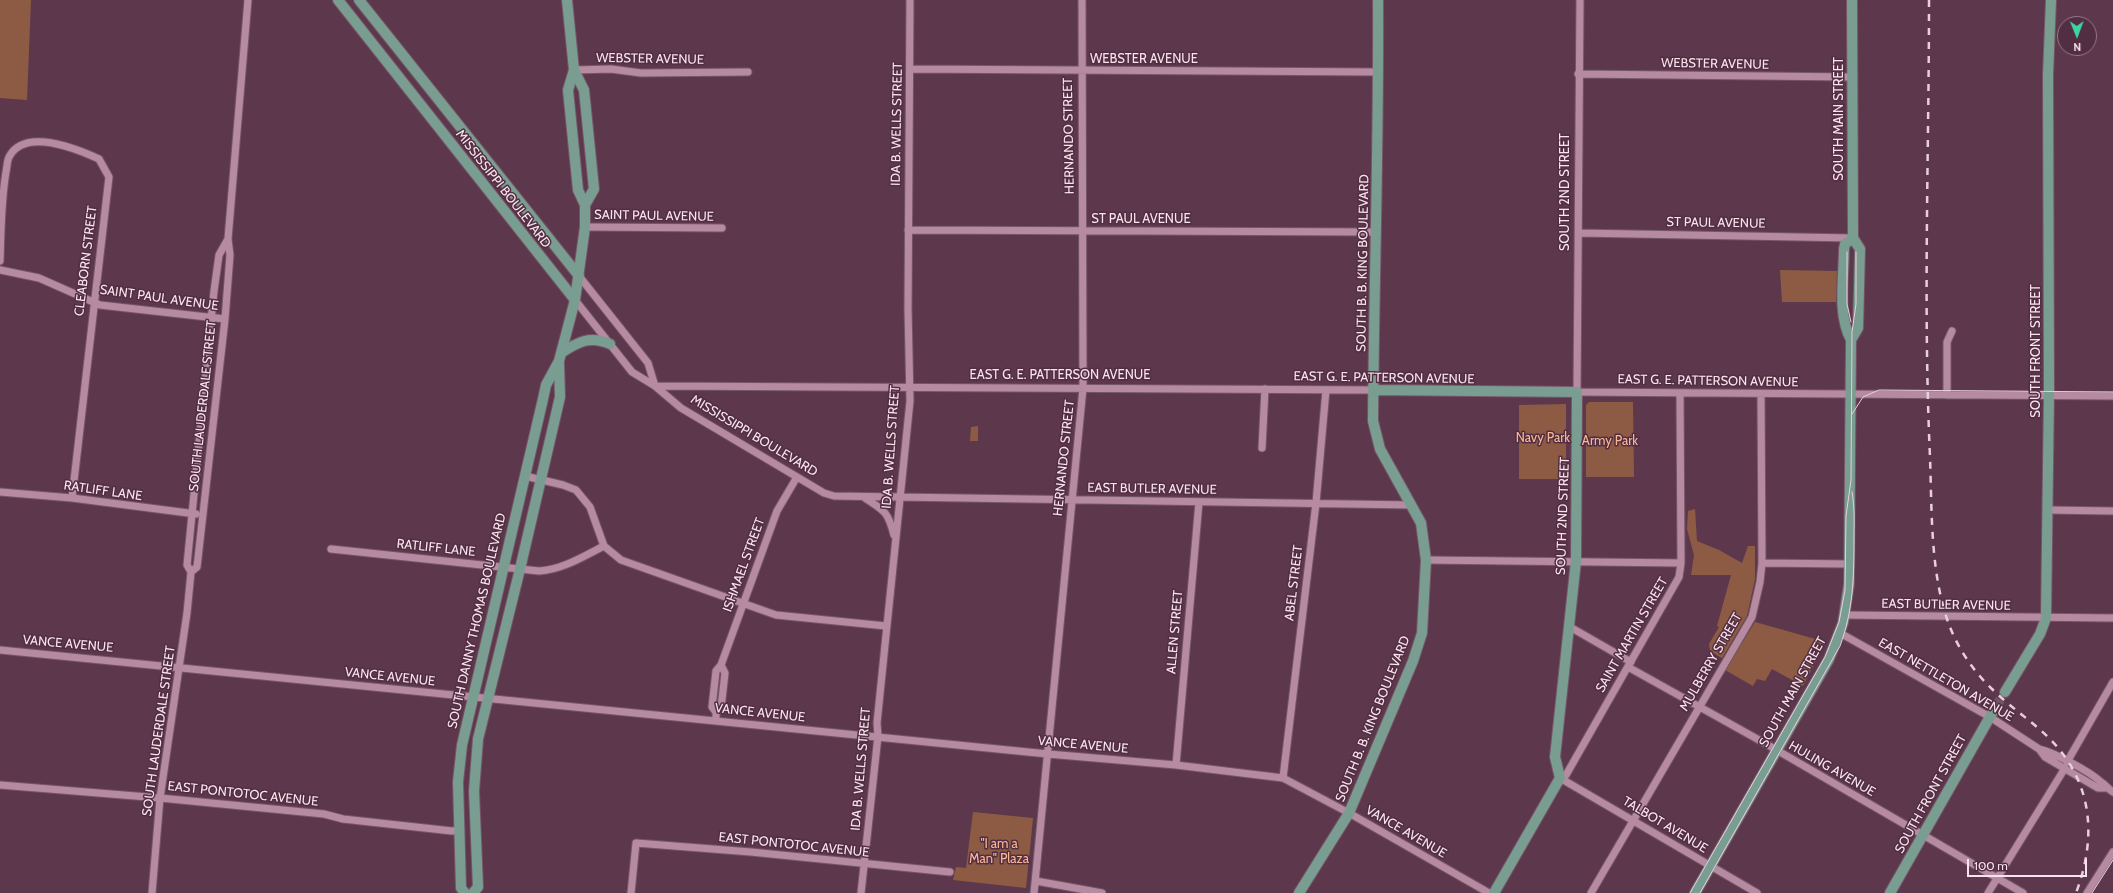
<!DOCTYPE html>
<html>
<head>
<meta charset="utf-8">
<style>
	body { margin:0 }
	#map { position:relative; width:2113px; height:893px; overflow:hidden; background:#5d384c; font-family:Cabin,sans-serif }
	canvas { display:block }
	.north { position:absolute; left:2057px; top:16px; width:40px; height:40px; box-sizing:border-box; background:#512e41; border:1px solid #957686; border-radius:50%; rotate:179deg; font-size:11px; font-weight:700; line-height:16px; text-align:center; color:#fae3ee }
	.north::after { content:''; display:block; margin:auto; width:14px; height:18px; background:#3ed4a2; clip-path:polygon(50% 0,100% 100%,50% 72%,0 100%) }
	.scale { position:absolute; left:1967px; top:859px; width:120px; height:18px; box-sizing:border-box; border:2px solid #fae3ee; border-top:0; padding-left:5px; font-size:12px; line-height:14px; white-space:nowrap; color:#fae3ee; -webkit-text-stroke:3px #512e41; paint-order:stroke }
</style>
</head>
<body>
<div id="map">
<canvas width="2113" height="893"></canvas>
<div class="north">N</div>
<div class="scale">100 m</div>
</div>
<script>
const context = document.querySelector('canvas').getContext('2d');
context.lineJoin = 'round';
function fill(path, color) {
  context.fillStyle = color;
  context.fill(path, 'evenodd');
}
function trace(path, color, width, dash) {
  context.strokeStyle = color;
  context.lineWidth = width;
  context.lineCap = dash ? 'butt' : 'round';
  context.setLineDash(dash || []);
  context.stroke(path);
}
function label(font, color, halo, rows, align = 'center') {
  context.font = font + ' Cabin,sans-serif';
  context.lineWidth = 3;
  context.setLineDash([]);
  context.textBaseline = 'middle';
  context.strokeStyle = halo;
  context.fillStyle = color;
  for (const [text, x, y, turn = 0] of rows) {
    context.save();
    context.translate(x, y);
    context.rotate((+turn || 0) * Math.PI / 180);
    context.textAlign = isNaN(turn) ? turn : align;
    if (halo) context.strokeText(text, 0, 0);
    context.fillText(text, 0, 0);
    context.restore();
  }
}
fill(new Path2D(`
	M0,0H31L27,100L0,98Z
	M1780,270L1837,271L1836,302H1782Z
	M1589,402H1633L1634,477H1586V405Z
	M1566,404V479H1519V405Z
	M978,426V441H970L971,427Z
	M1695,509L1697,541L1719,550L1742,563L1748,546H1755V579L1747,616L1722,658L1710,651L1709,644L1719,627L1717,626L1731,575H1691L1694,555L1687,529L1688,511Z
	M1755,622L1826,642L1803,686L1772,669L1765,681L1757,679L1753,686L1725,670Z
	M973,812L1033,818L1026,888L953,880L956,867L966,868Z`), '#8d5b44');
trace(new Path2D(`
	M1995,708L2005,692`), '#755264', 10, [10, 5]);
const minor = new Path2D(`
	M1580,0L1577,392L2113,396
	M910,69L1378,72
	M574,70L611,69L641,73L748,72
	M1578,74L1851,77
	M585,227L722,228
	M908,230L1375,232
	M1579,233L1853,238
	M0,261C1,231 1,201 6,172C7,168 7,161 9,157C25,127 77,149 99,159L109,177L72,498
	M0,270L39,278L100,305L225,319
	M579,276L648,363L655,386
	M575,300L632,372L655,386L681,408L824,493L834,496L1412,505
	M655,386L1373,390
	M1947,395V342L1952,331
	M1262,448L1265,389
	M525,476L563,485L576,490L590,507L604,546L621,560L776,615L886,626
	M0,492L72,498L196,514
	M865,498C885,511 888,512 894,535
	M2048,510L2113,511
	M331,549L539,571C562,570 584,556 604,546
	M1426,560L1681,563
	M1762,563L1849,564
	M191,572L197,567L225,319L230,255L228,239L248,0
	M1845,615L2113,618
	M1570,627L1631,662
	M1840,633L1990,717L2039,749C2055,753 2089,771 2101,782C2106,785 2108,789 2113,792
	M0,650L1048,754L1176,765L1283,778L1349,813L1489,893
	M1628,667L1768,745L2023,893
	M716,712L721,708L725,673L721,665
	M716,721V712L712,707L716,671L721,665L777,511L797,477
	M2039,749L2045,757L2098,788H2106
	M2067,762L2113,682
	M1176,765L1199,502
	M1283,778L1316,503L1326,390
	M1560,778L1566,775L1679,577L1681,563L1680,393
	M1560,778L1757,893
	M0,785L160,798L324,814L343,819L452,831L460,830
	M1036,881L1102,893
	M152,893L160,798L187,613L191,572L187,565L214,291L219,255L228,239
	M631,893L636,843L751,852L950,872
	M861,893L878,736L877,723L910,401L908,309L910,0
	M1034,893L1083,388L1082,0
	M1591,893L1752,617L1760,582L1762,563L1761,394
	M1988,893L2065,768
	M2087,893L2113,852`);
const major = new Path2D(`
	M338,0L575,300
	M359,0L579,276
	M574,70L568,90L578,190L585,205
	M1851,340L1858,328L1860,249L1853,238L1852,0
	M561,353C578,342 590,335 610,344
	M1373,390L1577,392L1576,561L1555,757L1560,778L1494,893
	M2005,692L2040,634L2046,618L2049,391L2048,75L2051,0
	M465,893L461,888L458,782L462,745L543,399L546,385L559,361L575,300L585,227V205L594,189L584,90L574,70L567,0
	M473,893L478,887L474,791L478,739L520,569L560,397L559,363
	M1299,893L1349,813L1413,661L1422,633L1426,560L1421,523L1380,449L1373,421C1374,281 1379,140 1378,0
	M1695,893L1829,659L1843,623L1849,584L1851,340C1837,314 1844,278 1844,249L1845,244L1853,238
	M1890,893L1995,708`);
trace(minor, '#755667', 9);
trace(major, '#755667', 12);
trace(minor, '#b68ba1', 7);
trace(major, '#7a9d92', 10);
trace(new Path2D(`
	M1847,252V304L1851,322
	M1852,414L1863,397L1879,390L2113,392
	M1690,893L1825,657L1839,622L1845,590L1846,516L1851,480L1852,332L1856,304V252
	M1700,893L1840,646C1853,611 1854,578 1854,541C1854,525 1855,508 1852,492
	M2092,893L2113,860`), '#e8cfdb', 1);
trace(new Path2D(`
	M1929,0C1929,152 1923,305 1930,457C1932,511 1930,570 1948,622C1957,647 1973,671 1992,689C2010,707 2032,721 2050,739C2093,783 2097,837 2076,893`), '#e8cfdb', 2.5, [7, 7]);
label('13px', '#fae3ee', '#512e41', [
	["WEBSTER AVENUE",650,59,1],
	["WEBSTER AVENUE",1144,59],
	["WEBSTER AVENUE",1715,64,1],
	["SOUTH MAIN STREET",1839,119,-90],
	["IDA B. WELLS STREET",897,124,-89],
	["HERNANDO STREET",1069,136,-91],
	["MISSISSIPPI BOULEVARD",503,189,52],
	["SOUTH 2ND STREET",1565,192,-90],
	["SAINT PAUL AVENUE",654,216,1],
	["ST PAUL AVENUE",1141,219],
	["ST PAUL AVENUE",1716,223,1],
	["CLEABORN STREET",86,261,-83],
	["SOUTH B. B. KING BOULEVARD",1363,263,-89],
	["SAINT PAUL AVENUE",159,298,8],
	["SOUTH FRONT STREET",2036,351,-90],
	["EAST G. E. PATTERSON AVENUE",1060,375],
	["EAST G. E. PATTERSON AVENUE",1384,378,1],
	["EAST G. E. PATTERSON AVENUE",1708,381,1],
	["SOUTH LAUDERDALE STREET",203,406,-84],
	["MISSISSIPPI BOULEVARD",754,436,31],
	["IDA B. WELLS STREET",891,447,-86],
	["HERNANDO STREET",1064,458,-84],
	["EAST BUTLER AVENUE",1152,489,1],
	["RATLIFF LANE",103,491,8],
	["SOUTH 2ND STREET",1563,516,-88],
	["RATLIFF LANE",436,548,6],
	["ISHMAEL STREET",744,565,-70],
	["ABEL STREET",1294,583,-83],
	["EAST BUTLER AVENUE",1946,605,1],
	["SOUTH DANNY THOMAS BOULEVARD",477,621,-77],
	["ALLEN STREET",1175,632,-85],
	["SAINT MARTIN STREET",1632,635,-60],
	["VANCE AVENUE",68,644,5],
	["MULBERRY STREET",1711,662,-60],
	["VANCE AVENUE",390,677,6],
	["EAST NETTLETON AVENUE",1946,680,30],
	["SOUTH MAIN STREET",1793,692,-61],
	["VANCE AVENUE",760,713,6],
	["SOUTH B. B. KING BOULEVARD",1373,719,-68],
	["SOUTH LAUDERDALE STREET",159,731,-82],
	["VANCE AVENUE",1083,745,5],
	["IDA B. WELLS STREET",861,769,-85],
	["HULING AVENUE",1832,769,30],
	["EAST PONTOTOC AVENUE",243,794,6],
	["SOUTH FRONT STREET",1931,794,-61],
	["TALBOT AVENUE",1665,825,31],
	["VANCE AVENUE",1406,832,30],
	["EAST PONTOTOC AVENUE",794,845,6]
]);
label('13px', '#fab798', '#512e41', [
	["Navy Park",1543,438],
	["Army Park",1610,441],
	["\"I am a",999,844],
	["Man\" Plaza",999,859]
]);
</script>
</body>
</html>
